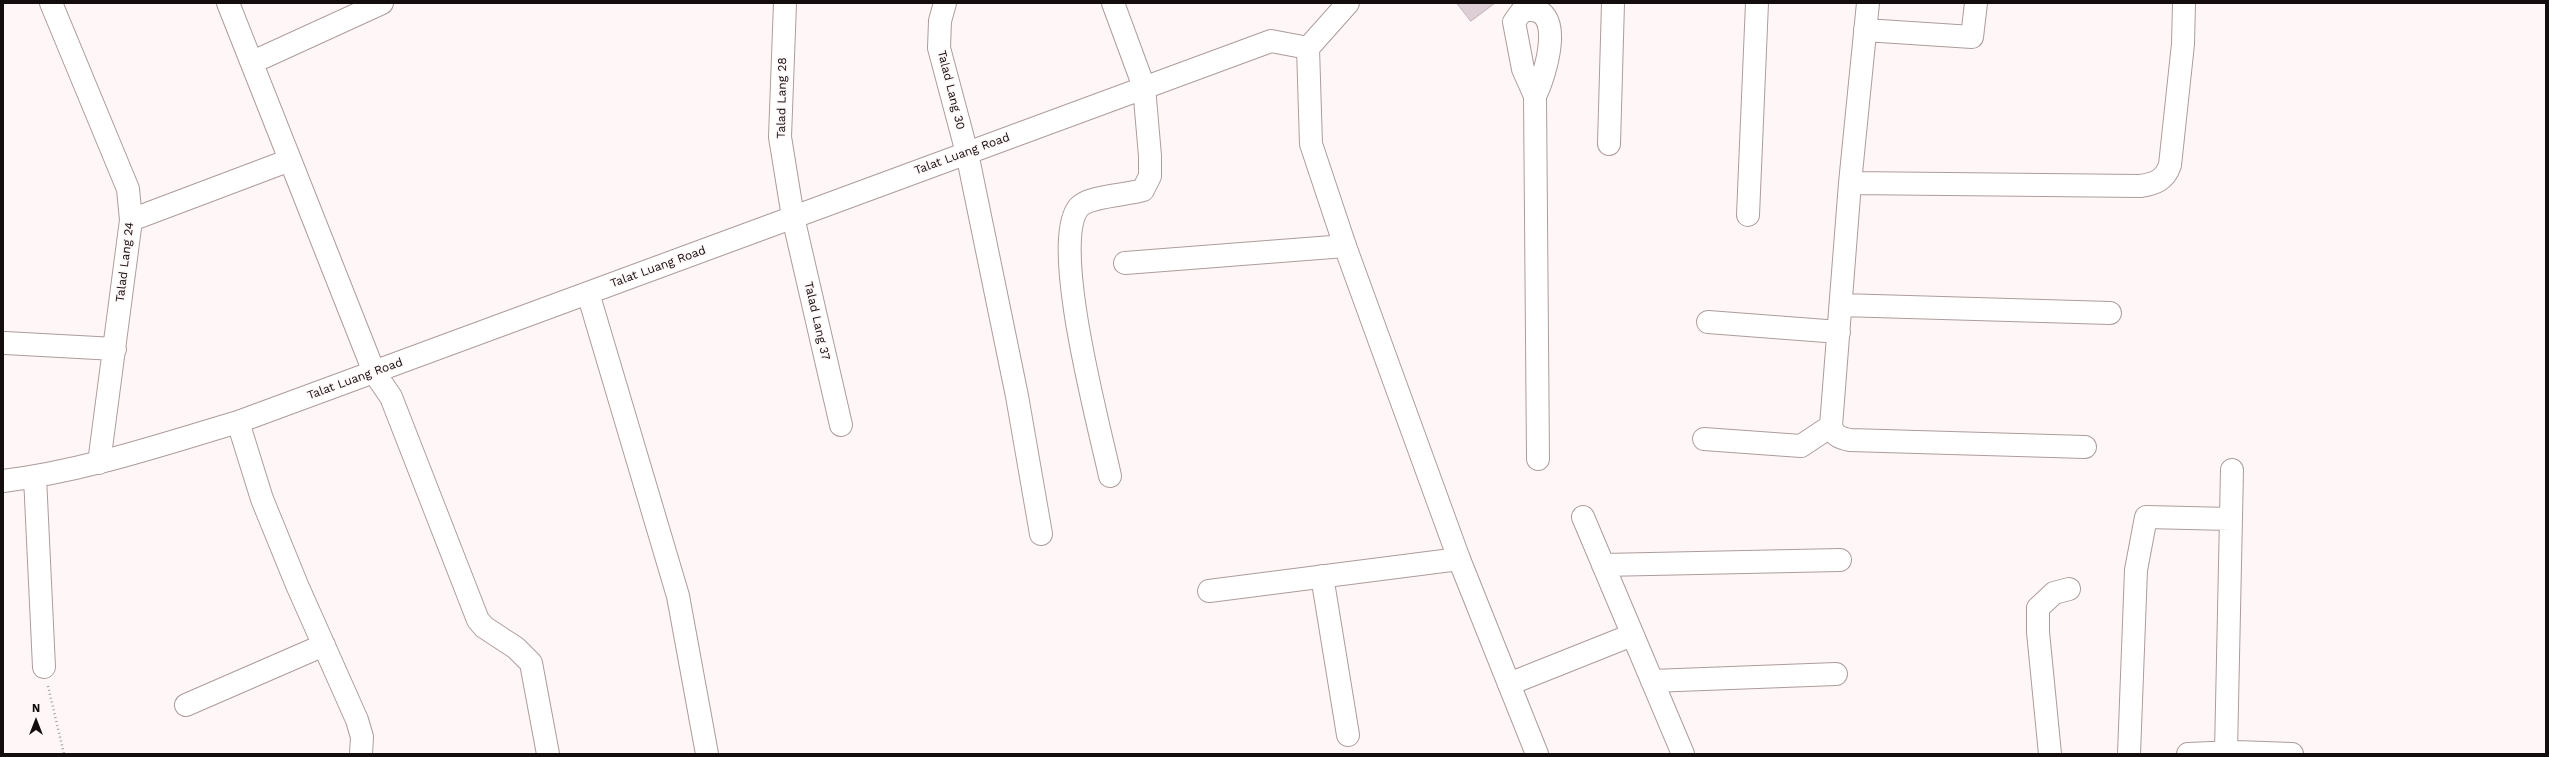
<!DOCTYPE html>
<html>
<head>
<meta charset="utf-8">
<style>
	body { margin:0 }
	#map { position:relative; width:2549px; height:757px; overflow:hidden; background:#fff7f7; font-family:"Work Sans",sans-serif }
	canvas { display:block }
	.frame { position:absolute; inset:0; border:4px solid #130d0d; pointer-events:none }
	.north { position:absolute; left:16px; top:701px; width:40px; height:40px; -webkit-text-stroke:3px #fff7f7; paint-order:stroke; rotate:0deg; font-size:11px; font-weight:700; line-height:16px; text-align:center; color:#130d0d }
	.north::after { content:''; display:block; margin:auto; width:14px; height:18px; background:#130d0d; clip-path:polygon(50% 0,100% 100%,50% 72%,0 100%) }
</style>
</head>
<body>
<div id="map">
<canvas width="2549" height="757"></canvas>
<div class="frame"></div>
<div class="north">N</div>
</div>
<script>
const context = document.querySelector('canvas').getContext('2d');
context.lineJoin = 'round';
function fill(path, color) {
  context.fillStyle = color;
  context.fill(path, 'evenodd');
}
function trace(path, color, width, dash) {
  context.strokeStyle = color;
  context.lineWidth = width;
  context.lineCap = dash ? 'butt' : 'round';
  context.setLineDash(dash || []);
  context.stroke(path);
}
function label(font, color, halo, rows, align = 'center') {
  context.font = font + ' "Work Sans",sans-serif';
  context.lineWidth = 3;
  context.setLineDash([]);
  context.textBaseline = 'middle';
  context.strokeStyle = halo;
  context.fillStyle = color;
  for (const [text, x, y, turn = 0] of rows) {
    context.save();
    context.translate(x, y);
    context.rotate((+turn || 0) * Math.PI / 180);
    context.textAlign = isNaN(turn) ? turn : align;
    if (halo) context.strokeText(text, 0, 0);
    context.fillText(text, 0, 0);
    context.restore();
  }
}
const building = new Path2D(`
	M1457,3H1495L1471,21Z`);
fill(building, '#deced5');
trace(building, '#beaeb5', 1);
const minor = new Path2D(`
	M51,3L128,189L131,220L99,463
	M228,3L374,372L391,397L478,620L484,627L516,648L531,663L548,754
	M785,3L780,137L793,217L841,425
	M945,3L940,21L939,48L967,153L1017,396L1041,534
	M1868,3L1850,183L1831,426C1834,436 1840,438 1850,440L2085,447
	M1865,30L1972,37L1976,3
	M253,62L382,3
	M1535,96L1523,69L1514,22L1522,11C1569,0 1545,77 1535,96L1538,459
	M1609,144L1613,3
	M1850,183L2140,186C2155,184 2165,180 2170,165L2183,44L2184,3
	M1748,215L1757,3
	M131,220L290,160
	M1125,263L1345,246
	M588,293L678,596L707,754
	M1841,305L2110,313
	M1708,322L1839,332
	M5,343L115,349
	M238,422L262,499L297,585L357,720L362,737L361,754
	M1704,439L1801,446L1831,426
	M1110,476C1100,429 1049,242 1079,207C1089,196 1127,195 1143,190L1150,176V156L1144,87L1113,3
	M35,477L44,667
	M3,481C84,471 160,445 238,422L1271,41L1308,48
	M1583,517L1683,754
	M1603,565L1840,560
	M1322,576L1348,735
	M1209,591L1459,559
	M1652,681L1836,674
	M1509,684L1632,635
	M186,705L324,645
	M2226,752L2232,470
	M2050,754L2038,632V608L2054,593L2069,589
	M2129,754L2136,570L2146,517L2230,519
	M2188,754L2236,752L2292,754`);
const major = new Path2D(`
	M1348,3L1308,48L1311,144L1345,246L1459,559L1537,754`);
trace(minor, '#ad9c9b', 24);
trace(major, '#ad9c9b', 24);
trace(new Path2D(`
	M48,686L64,754`), '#a69f9f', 2.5, [1, 3]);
trace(minor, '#fff', 22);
trace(major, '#fff', 22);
label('12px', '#130d0d', '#fff7f7', [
	["Talad Lang 30",951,90,76],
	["Talad Lang 28",782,98,-89],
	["Talat Luang Road",962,154,-20],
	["Talad Lang 24",125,262,-83],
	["Talat Luang Road",658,267,-20],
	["Talad Lang 37",817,321,77],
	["Talat Luang Road",355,379,-20]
]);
</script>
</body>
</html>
